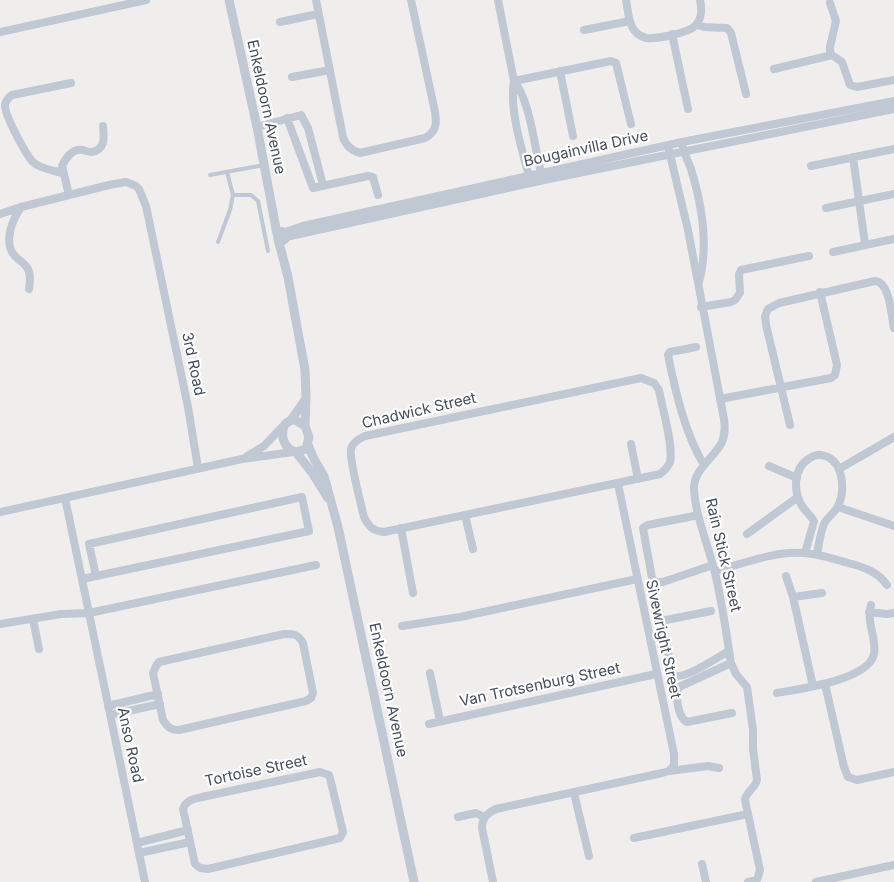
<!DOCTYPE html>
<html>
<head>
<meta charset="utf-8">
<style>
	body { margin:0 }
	canvas { display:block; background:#f0eded }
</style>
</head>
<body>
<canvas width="894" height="882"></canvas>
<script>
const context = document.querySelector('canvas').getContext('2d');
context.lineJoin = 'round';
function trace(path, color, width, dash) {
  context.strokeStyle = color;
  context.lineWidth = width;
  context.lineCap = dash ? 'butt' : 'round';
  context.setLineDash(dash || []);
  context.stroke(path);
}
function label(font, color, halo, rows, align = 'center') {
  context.font = font + ' Inter,sans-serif';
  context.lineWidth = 4.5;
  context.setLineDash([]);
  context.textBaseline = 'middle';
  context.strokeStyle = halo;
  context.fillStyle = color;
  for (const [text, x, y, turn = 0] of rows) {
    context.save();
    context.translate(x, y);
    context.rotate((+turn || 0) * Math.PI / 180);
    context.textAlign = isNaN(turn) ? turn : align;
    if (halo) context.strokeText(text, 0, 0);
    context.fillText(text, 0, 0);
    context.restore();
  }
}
trace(new Path2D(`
	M210,175L264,165
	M233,195H251L258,201L268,251
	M218,242L230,210L233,195L227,172`), '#c0c8d3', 4);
trace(new Path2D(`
	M316,0L343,137C346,146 351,150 360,153L425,138C436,132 437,124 435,112L411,0
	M498,0L514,81C509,109 522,151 530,179
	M626,0C628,9 628,22 634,30C637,34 642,37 647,38C657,39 688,33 695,26C702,19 702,8 700,0
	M830,3L836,21L830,47V52L832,55L842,62L850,85L857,87L894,80
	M280,22L318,14
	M697,25L704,27L727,28L731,33L746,94
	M584,30L630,21
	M0,32L146,0
	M672,34L688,109
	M774,69L832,55
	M560,71L573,136
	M292,77L330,70
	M514,81L611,61L616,63L631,124
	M514,81C531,102 534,148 542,176
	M287,118L313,188L368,176L373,177L378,195
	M257,127L301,115L308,128L323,185
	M668,146L688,230L724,419C725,426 725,435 722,442C715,457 695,468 694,487C694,511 708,545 714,569C722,600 726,632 731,663L736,674L747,687L753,730V749L757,780C755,789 746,791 745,800L760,870L757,880L748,882
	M683,147C685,155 688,162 691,169C702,205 709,246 699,282
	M853,157L865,244
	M811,166L894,149
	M62,173C53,170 40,169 33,162C26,155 4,114 5,105C6,100 8,98 12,95L71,83
	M69,195L62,166C66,158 72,148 83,150C83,150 90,152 91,152C106,150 104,137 103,126
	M21,207C13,219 3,241 14,255C18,260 25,263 28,269C31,275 30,283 29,289
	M826,208L894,194
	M0,214L21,207L109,185L126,182L136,186L139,189L146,206L188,407L198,468
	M285,232L303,226L682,142L894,101
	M286,237L544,180L894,109
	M833,252L894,239
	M701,307L731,302L735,300L740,293L739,274L741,270L809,256
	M696,347L670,352L668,355C675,390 685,434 704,465
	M641,378L654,383L659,390C662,407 674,447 670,462C668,467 664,471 660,474L384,532C373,531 369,527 364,517C361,504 349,459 351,449C353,442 359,439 365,436Z
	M720,399L831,378L835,375L837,365L820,292
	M790,425L766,325L765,316L768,309L779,303L875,281C890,282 891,315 894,328
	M631,444L638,479
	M246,457L264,446L285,424
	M769,466L797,478
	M839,469L894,437
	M65,498L145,882
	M838,507L894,526
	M0,512L242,459L293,452
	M465,515L473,549
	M694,516L648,525L643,528L652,578L655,582H663L713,565
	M401,528L413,593
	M747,534L798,497
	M805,553L814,521C811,516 806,512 802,506C793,491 793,468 810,458C816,454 822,454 828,457C844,465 845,492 838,506C835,513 827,517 824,524C820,533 819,545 817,554
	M715,571C743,564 773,551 802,553C818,553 833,559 848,563C864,567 878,572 887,585
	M786,576L793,597L813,686
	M82,579L309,531L302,497L89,544L96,576
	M793,597L822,593
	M659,610L673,676C686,679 716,658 729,651
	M869,612L887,614L894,613
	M33,619L39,649
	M661,621L711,611
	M0,624L61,614L89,613L316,565
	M402,626L460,617L637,579
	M284,634C294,634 298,634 303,643L313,693L311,698L306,701L179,730C170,730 168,727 163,720L153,673L156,666L159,662Z
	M731,663L679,687C675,696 678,718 687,722L732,713
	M430,673L440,721
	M825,684L844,767L848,777L857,780L894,772
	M777,693C799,689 869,680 874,654C877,638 866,624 871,605
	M108,706L158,694
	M110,715L160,704
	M429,724L656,674
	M669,771L708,766L719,768
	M320,772L329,775L330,778L343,832L340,838L208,869L200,868L195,864L183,809C186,800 193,799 202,797Z
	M574,793L589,856
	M458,817L476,813L484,817
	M634,838L748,814
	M137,843L188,830
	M139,853L190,842
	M702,864L706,882
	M493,882L482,828C482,818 487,813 496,809L662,773L669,771L674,765V754L618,484
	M816,882L894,865`), '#c0c8d3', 8);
trace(new Path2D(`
	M229,0L257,127L277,234
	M277.5 236a4.5 4.5 0 1 1 9 0a4.5 4.5 0 1 1-9 0Z
	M278,239L288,277L305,370L306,397L305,426
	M291,420L305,400
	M295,420L305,426L309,437L306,449L296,452C283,448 280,435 285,424L291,420Z
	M308,445L314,459L324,476L338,527L414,882
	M296,452L313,474L328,498`), '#c0c8d3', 9);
label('15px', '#454e5b', '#fff', [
	["Enkeldoorn Avenue",266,107,78],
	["Bougainvilla Drive",586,149,-12],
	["3rd Road",193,364,78],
	["Chadwick Street",419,411,-13],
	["Rain Stick Street",723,555,77],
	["Sivewright Street",663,639,78],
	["Van Trotsenburg Street",540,685,-12],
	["Enkeldoorn Avenue",388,690,78],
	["Anso Road",130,745,78],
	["Tortoise Street",256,771,-12]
]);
</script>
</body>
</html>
